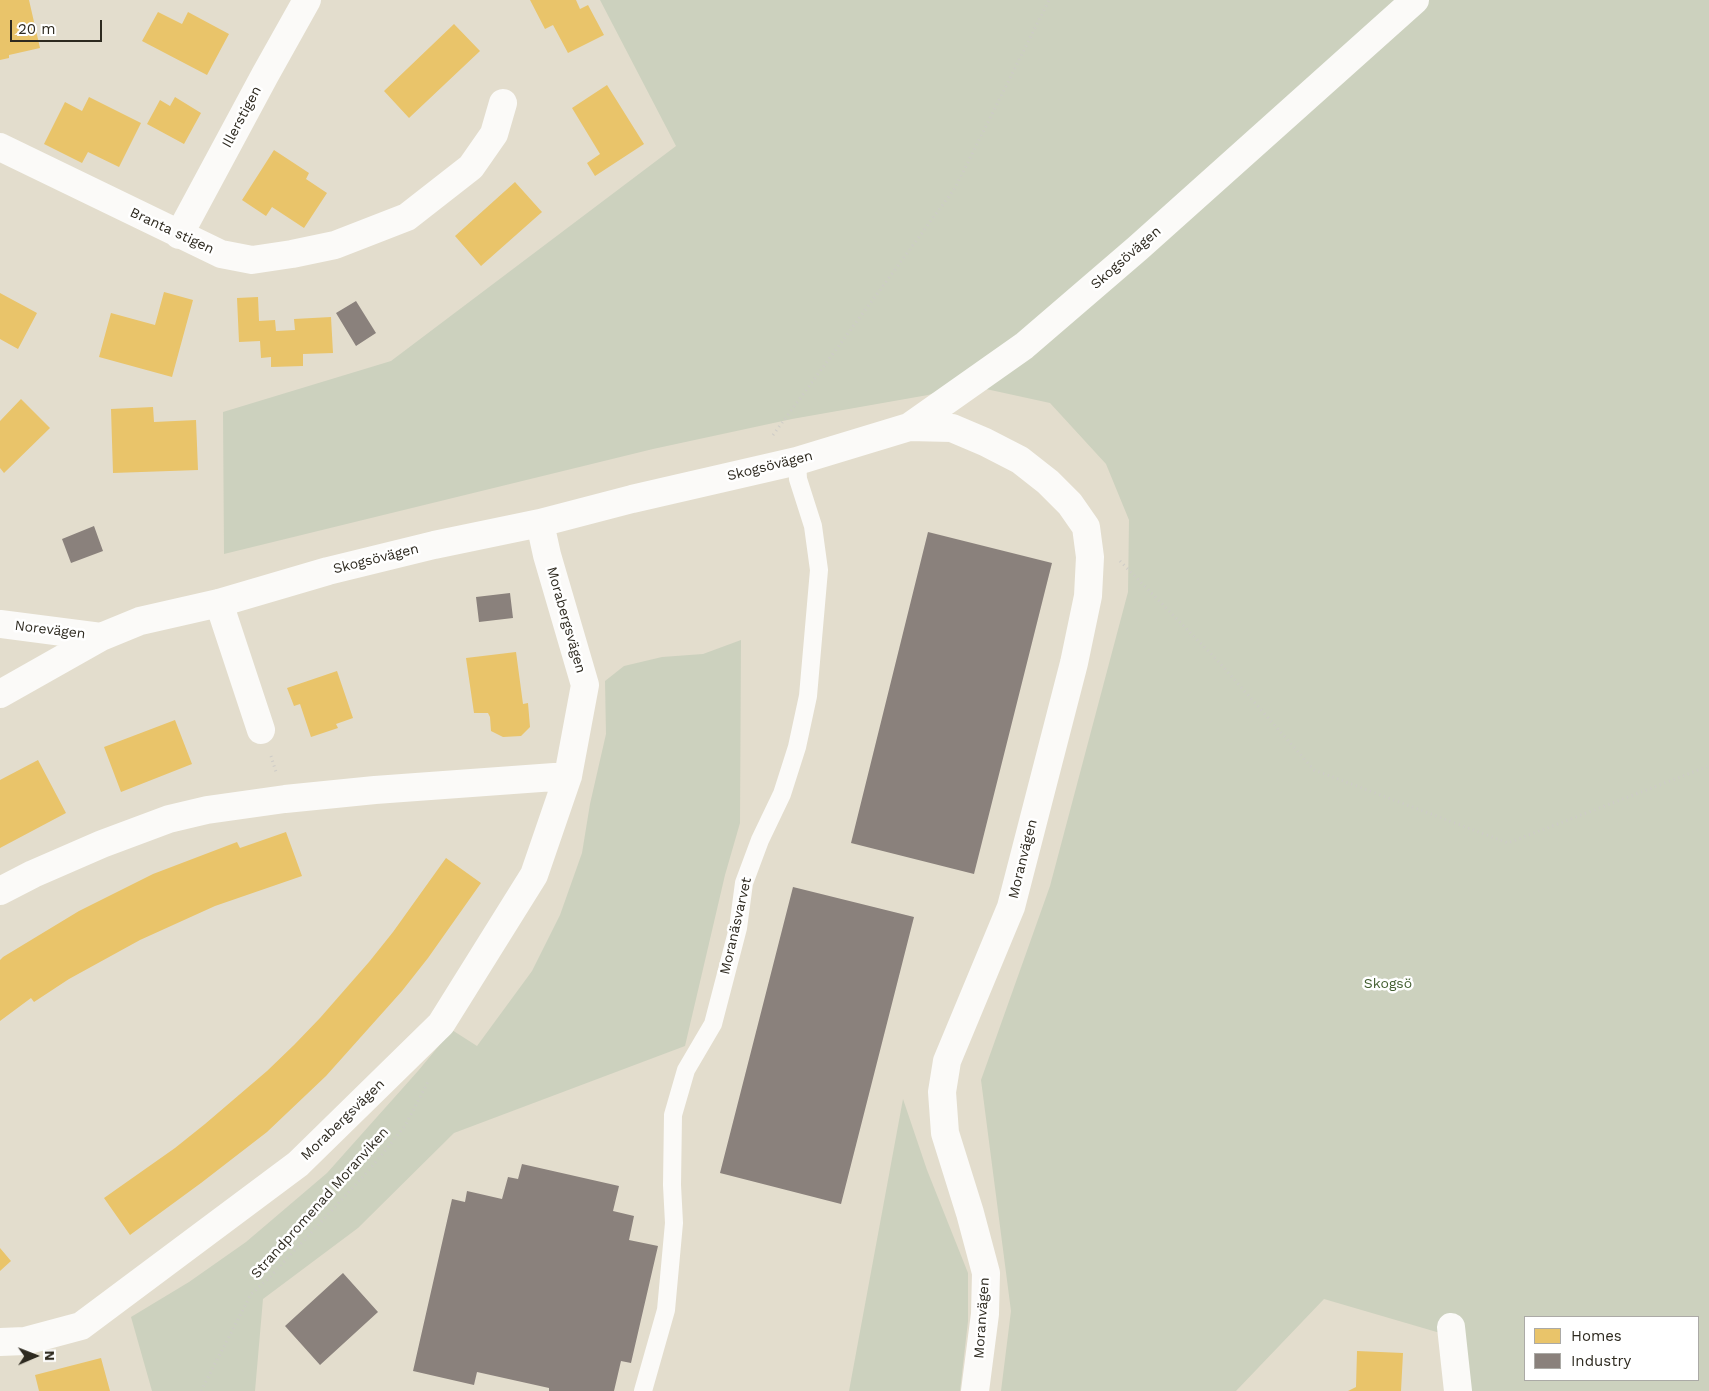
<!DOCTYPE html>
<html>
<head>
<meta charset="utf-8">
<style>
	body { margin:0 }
	#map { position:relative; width:1709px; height:1391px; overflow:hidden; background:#e3ddcd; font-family:"Work Sans",sans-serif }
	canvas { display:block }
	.legend { position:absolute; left:1524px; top:1316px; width:175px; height:65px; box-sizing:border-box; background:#fff; border:1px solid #abaaa6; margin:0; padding:6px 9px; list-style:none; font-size:15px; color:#2e2a20 }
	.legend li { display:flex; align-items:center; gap:10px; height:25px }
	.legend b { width:25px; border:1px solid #abaaa6 }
	.north { position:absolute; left:10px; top:1331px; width:50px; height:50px; -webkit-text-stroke:4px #fff; paint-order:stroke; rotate:89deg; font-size:14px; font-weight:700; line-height:20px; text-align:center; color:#2e2a20 }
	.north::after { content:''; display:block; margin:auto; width:18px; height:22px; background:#2e2a20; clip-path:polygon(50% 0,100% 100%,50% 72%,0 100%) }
	.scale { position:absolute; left:10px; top:20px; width:92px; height:22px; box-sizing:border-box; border:2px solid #2e2a20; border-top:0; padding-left:6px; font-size:15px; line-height:18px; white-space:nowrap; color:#2e2a20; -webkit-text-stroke:4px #fff; paint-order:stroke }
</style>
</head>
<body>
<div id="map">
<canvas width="1709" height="1391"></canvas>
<ul class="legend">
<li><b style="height:14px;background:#e9c46a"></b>Homes</li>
<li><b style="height:14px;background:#8a817c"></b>Industry</li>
</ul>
<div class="north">N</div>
<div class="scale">20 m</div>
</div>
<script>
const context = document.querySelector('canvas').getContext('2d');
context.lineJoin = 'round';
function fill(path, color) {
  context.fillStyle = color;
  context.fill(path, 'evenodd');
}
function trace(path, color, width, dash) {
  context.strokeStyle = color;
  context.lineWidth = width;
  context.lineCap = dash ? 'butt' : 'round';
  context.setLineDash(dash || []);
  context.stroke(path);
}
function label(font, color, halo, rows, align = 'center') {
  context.font = font + ' "Work Sans",sans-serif';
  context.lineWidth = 5;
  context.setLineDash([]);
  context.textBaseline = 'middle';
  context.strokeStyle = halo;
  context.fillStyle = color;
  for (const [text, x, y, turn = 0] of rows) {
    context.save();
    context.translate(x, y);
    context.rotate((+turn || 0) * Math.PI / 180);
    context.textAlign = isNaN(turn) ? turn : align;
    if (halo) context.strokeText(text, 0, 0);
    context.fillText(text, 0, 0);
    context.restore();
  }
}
fill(new Path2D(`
	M600,0H1709V1391H1449L1447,1335L1324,1299L1236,1391H1001L1011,1311L981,1080L1050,886L1128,592L1129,520L1106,464L1050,403L963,384L928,395L792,419L653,449L224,554L223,412L391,361L676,146ZM1525,1317H1698V1380H1525Z
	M741,640L740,823L725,875L685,1046L454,1133L358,1228L263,1299L255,1391H152L131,1317L189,1282L246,1242L327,1173L418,1071L452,1030L477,1046L532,971L560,915L582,853L590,804L606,734L605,681L624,666L662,657L703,654Z
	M903,1099L927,1170L968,1273V1321L960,1391H849Z`), '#ccd1be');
fill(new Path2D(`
	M0,0H29L40,48L9,55V58L0,60Z
	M530,0H576L580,9L588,5L604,35L568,53L553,25L545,29Z
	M158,12L182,24L188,12L229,34L207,75L142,41Z
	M454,24L480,51L409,118L384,91Z
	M607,85L644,144L595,176L587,163L600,154L572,108Z
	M89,97L141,123L119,167L88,152L82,163L44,144L65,102L82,111Z
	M175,97L201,113L184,144L147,124L160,100L170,106Z
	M274,150L309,173L306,179L327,193L304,228L272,207L266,216L242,200Z
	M515,182L542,212L481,266L455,236Z
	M164,292L193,300L172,377L99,357L111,313L155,325Z
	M0,293L37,313L18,349L0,339Z
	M258,297L259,321L275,320L276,331L295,330L294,319L331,317L333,353L303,354V366L271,367V357L261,358L260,341L239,342L237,298Z
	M21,399L50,428L4,473L0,468V421Z
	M153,407L154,422L196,420L198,470L113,473L111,409Z
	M516,652L523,704L528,703L530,727L521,736L503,737L491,731L490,717L488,713H474L466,658Z
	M337,671L353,718L336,724L338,728L311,737L300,704L294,706L287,688Z
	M175,720L192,764L121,792L104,747Z
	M38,760L66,813L0,848V780Z
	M286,832L302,876L215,906L140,940L69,979L34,1002L31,998L0,1021V960L3,957L79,911L153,874L237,842L240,848Z
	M446,858L481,883L428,958L402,991L326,1076L267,1132L201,1183L130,1235L104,1198L175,1148L205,1124L267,1071L294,1045L320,1018L369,962L393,932Z
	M0,1248L11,1261L0,1271Z
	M1357,1351L1403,1353L1401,1391H1348L1356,1387Z
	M101,1358L110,1391H39L35,1375Z`), '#e9c46a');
fill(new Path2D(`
	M356,301L376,333L356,346L336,313Z
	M94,526L103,551L71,563L62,539Z
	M928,532L1052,563L974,874L851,843Z
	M510,593L513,618L479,622L476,597Z
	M793,887L914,917L841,1204L720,1173Z
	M522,1164L619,1186L613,1211L634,1216L629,1240L658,1246L631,1363L621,1361L614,1391H549V1388L477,1372L474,1385L413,1371L452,1199L465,1202L467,1191L502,1199L508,1177L518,1179Z
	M343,1273L378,1312L320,1365L285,1326Z`), '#8a817c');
trace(new Path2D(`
	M773,435L955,188L1049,0
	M1120,561L1217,660L1314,770L1508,843L1709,766
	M271,756L276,772
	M201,1391L251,1294L269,1278L370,1169L405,1126L429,1080`), '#ceccc7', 3, [1, 4]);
trace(new Path2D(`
	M643,1391L666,1310L674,1223L672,1185L673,1115L686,1070L713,1024L738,928L744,883L760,840L782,794L797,747L808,696L819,570L813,526L798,479L797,461`), '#fbfaf8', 18);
trace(new Path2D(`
	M0,147L221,254L252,260L292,254L335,245L407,217L471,167L494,134L503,103
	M179,235L265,75L307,0
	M909,427L952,428L985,442L1020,460L1048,482L1070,504L1086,527L1090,557L1088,596L1074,663L1011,907L947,1061L942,1092L945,1133L970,1213L986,1273L985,1314L975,1391
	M219,603L261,730
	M0,624L101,637
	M0,694L101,637L140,621L219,603L328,571L434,545L540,523L632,499L797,461L909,427L1024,346L1138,248L1415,0
	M0,891L33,874L102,844L169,819L207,810L285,799L375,790L568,776
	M1451,1327L1458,1391
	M0,1342L25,1341L81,1326L298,1164L441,1024L534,875L568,776L585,685L547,555L540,523`), '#fbfaf8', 28);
label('14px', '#2e2a20', '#fff', [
	["Illerstigen",242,117,-62],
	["Branta stigen",172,231,25],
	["Skogsövägen",1126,258,-41],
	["Skogsövägen",770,466,-14],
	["Skogsövägen",376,559,-14],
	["Morabergsvägen",566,620,74],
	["Norevägen",50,630,7],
	["Moranvägen",1023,859,-76],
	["Moranäsvarvet",736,926,-77],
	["Morabergsvägen",343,1120,-44],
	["Strandpromenad Moranviken",320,1203,-48],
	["Moranvägen",982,1318,-86]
]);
label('14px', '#435f31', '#fff', [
	["Skogsö",1388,984]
]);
</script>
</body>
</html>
